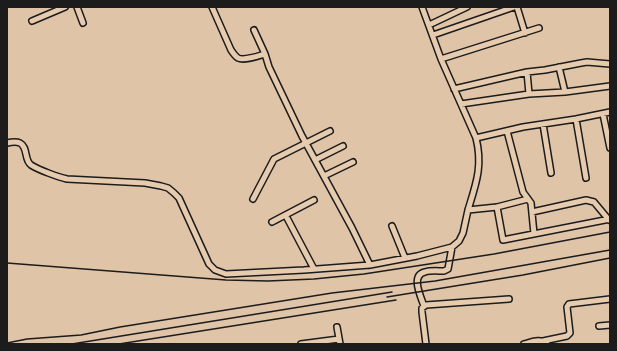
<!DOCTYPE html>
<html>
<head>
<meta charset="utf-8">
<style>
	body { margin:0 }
	#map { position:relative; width:617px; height:351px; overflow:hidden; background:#dfc4a8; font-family:Itim,sans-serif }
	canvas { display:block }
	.frame { position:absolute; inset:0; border:8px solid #1c1c1c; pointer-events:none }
</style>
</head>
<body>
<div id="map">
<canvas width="617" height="351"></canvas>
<div class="frame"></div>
</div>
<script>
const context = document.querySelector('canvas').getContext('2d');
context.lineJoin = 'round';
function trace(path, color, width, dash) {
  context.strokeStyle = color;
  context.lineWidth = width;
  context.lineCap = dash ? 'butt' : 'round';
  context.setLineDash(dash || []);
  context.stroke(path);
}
const minor = new Path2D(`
	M77,7L83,23
	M212,7L231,50C233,53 235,56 238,58C244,61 258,56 265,54
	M422,7L441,59L476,138C483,166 476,184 468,210
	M517,7L525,33
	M32,21L65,7
	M429,25L467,7
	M254,30L265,54L269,67L302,136L352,228L370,265
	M433,35L514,7
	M441,59L539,28
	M559,67L565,92L610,86
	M527,72L529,94L565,92
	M454,89L527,72L545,70L581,63L587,62L610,64
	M461,104L529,94
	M603,114L610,148
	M576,119L586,178
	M543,124L551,173
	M507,131L523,192L531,203L534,234
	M476,138L523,127L576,119L610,112
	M7,143C11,142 16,141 20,143C28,147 24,160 31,165C39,170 58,177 67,179L145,183L161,186L168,188L174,193L179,198L209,264L215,270L226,274L304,270L370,265L417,256L452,247L459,241L463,233L468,210L497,207L503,240L610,219
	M315,160L343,146
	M324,176L353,162
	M253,199L274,159L330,131
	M497,207L528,199
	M532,212L586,200L594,202L609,220
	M286,216L314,269
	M272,222L314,200
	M392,226L405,258
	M424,306C421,297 410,275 425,272C431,270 438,271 444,271L448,269L452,247
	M599,326L610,325
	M337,327L340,344
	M543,341L567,336L570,333L567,307L569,304L610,299
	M301,344L339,339
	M426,344L422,312V308L426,305L509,299
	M524,344C532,342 540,338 547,344`);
trace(minor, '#1c1c1c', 8);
trace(minor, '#e7cbae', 5);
trace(new Path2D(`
	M7,263L226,280L268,281L314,279L364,274L494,254L610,232
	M387,297L523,275L610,258
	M7,343L27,339L81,335L120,327L332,293L435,281L610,250
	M72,344L392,292
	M119,344L396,300`), '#1c1c1c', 1.5);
</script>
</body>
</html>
